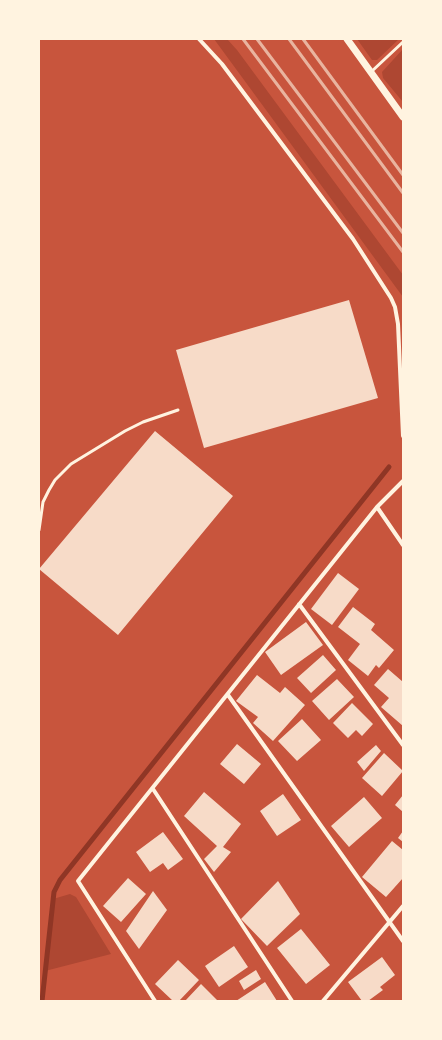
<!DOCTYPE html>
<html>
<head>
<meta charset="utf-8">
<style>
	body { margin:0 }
	#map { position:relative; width:442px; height:1040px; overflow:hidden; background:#c8553d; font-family:"PT Sans",sans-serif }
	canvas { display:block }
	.frame { position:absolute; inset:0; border:40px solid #fff3e0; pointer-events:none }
</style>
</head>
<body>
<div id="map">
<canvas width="442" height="1040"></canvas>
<div class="frame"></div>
</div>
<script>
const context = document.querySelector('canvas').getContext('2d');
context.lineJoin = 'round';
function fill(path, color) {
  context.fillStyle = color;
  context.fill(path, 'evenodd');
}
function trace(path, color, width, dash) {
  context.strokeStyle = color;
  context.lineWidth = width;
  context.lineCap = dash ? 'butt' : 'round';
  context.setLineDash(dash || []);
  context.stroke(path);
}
fill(new Path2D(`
	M214,39H227L237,50L403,275V297Z
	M357,39H399L377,60H372Z
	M403,49V102L383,78L382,72Z
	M70,894L76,897L111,954L45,971L53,899Z`), '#ae4732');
trace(new Path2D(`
	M42,1001L54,892L60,880L389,467`), '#8f3625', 5);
fill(new Path2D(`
	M349,300L378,398L204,448L176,350Z
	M155,431L233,496L118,635L39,569Z
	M338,573L359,589L332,625L311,609Z
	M353,607L375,624L371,630L394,650L379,668L376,665L368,676L348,660L360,644L338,627Z
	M306,622L323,645L281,675L265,652Z
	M323,655L336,670L311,693L297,678Z
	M388,669L403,682V726L381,707L389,698L374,685Z
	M257,675L280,693L285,687L305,705L273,741L253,723L258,717L236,701Z
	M337,679L354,697L329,720L312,701Z
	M352,703L373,724L362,736L356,730L348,738L333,723Z
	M302,719L321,740L297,761L278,741Z
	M237,744L261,764L244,784L220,764Z
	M376,745L381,751L364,771L357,762Z
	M384,753L403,771L382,796L362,778Z
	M204,792L241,824L223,847L231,852L214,872L204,859L217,846L184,816Z
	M283,794L301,820L277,836L260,811Z
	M403,795V812L395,805Z
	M364,797L382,818L349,847L331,826Z
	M403,831V842L398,838Z
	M163,832L183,859L168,870L163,863L150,872L136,852Z
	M392,841L403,850V878L386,897L362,877Z
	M128,878L146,894L121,922L103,906Z
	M278,881L300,914L267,946L241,919Z
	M153,891L167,910L139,949L126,931Z
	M301,929L330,965L306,984L277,948Z
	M234,946L248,967L219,987L205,966Z
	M382,957L395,975L380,987L383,990L368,1001H362L348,982Z
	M178,960L199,980L179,1001H173L155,984Z
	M256,970L261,979L244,990L239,981Z
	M265,982L277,1001H236Z
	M201,984L218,1001H185Z`), '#f7dbc8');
trace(new Path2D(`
	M371,72L403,42
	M39,530L43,502L49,490L55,480L71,464L125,431L143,422L178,410`), '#fff3e0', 3);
trace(new Path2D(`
	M199,39L222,64L353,239L391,298L395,307L398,324L403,436
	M377,507L403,545
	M299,604L403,745
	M228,695L403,941
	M153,789L292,1001
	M155,1001L78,881L377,507L403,481
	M323,1001L403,906`), '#fff3e0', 4);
trace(new Path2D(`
	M347,39L403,117`), '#fff3e0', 7);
trace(new Path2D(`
	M243,39L403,252
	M257,39L403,233
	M289,39L403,193
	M303,39L403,175`), '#e9b49f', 3);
</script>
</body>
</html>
